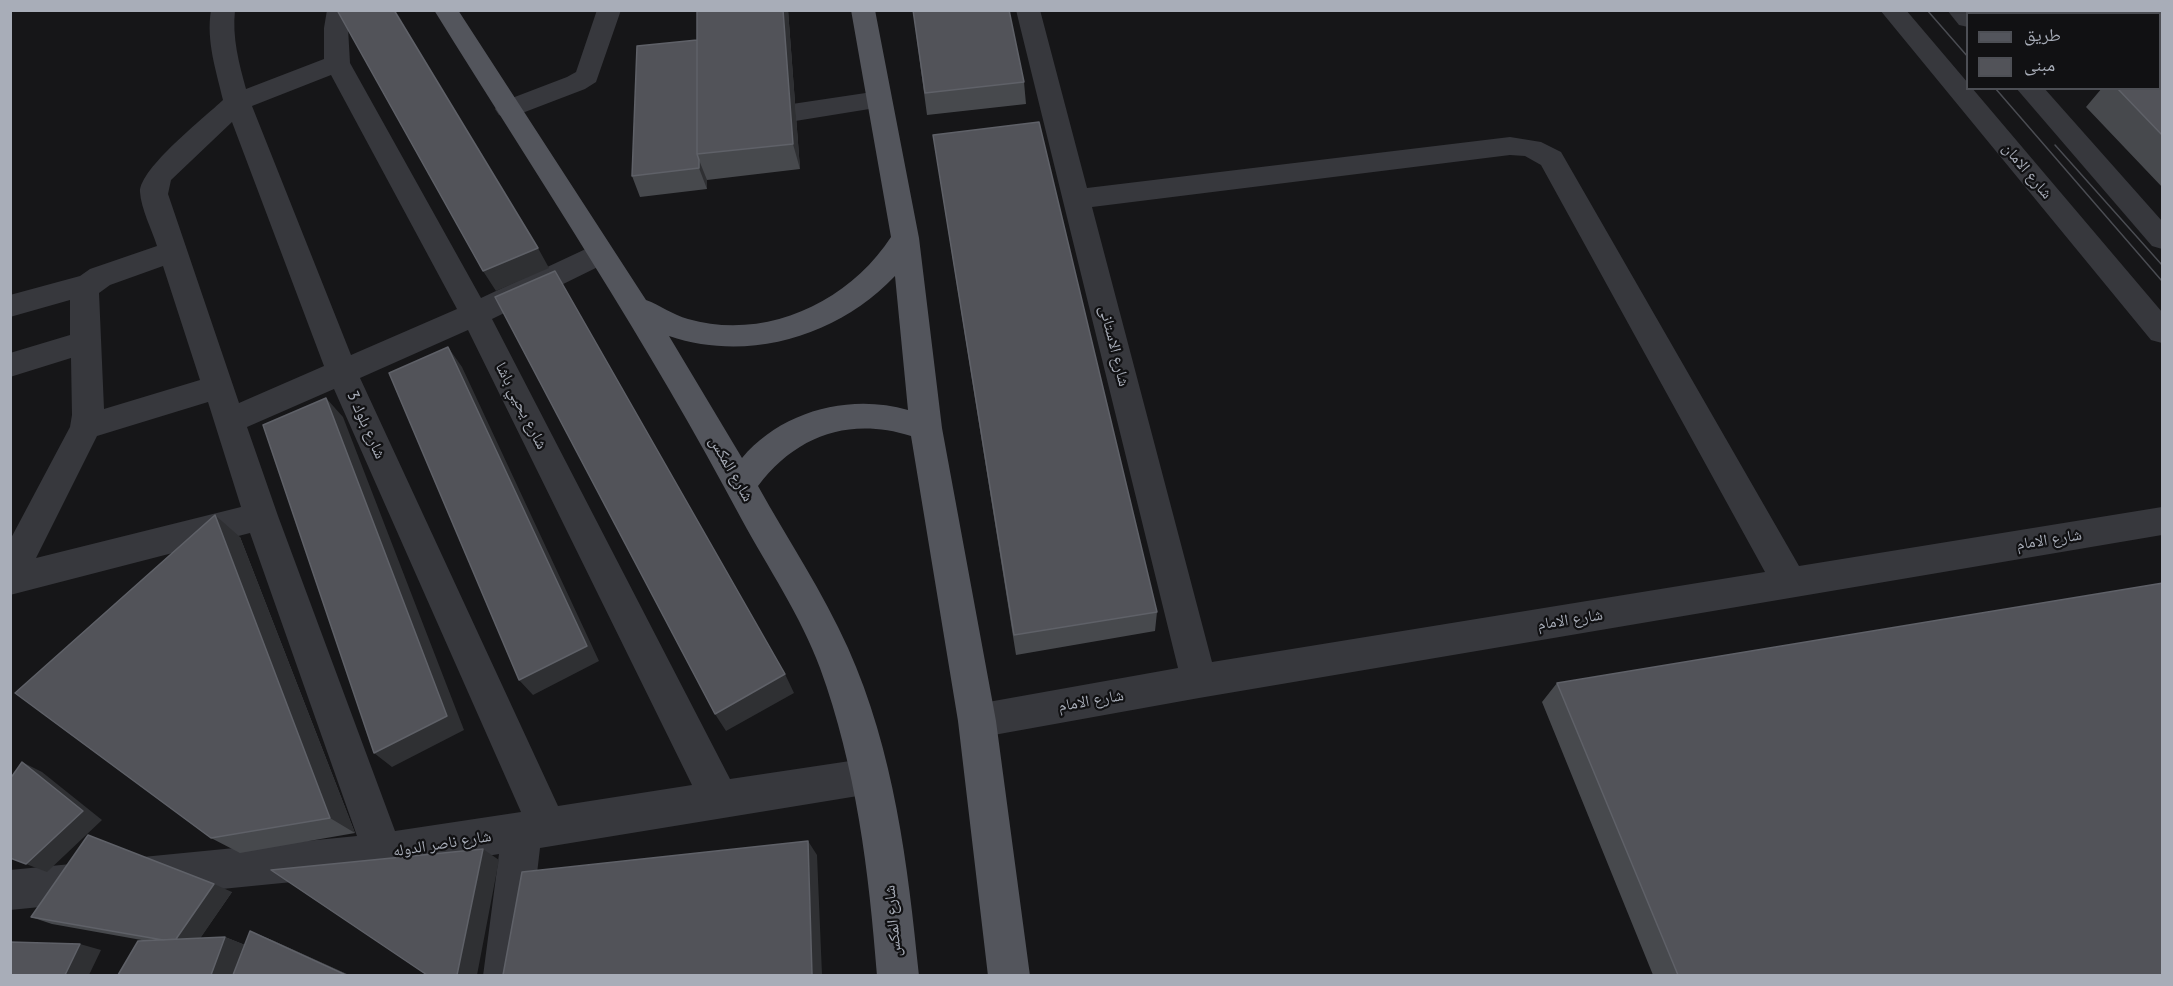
<!DOCTYPE html>
<html>
<head>
<meta charset="utf-8">
<style>
	body { margin:0 }
	#map { position:relative; width:2173px; height:986px; overflow:hidden; background:#161618; font-family:"PT Sans","Noto Naskh Arabic",sans-serif }
	canvas { display:block }
	.frame { position:absolute; inset:0; border:12px solid #a8adb8; pointer-events:none }
	.legend { position:absolute; left:1966px; top:12px; width:195px; height:78px; box-sizing:border-box; background:#111113; border:2px solid #4d4f55; margin:0; padding:8px 10px; list-style:none; font-size:18px; color:#a8adb8 }
	.legend li { display:flex; align-items:center; gap:12px; height:30px }
	.legend b { width:30px; border:2px solid #4d4f55 }
</style>
</head>
<body>
<div id="map">
<canvas width="2173" height="986"></canvas>
<div class="frame"></div>
<ul class="legend">
<li><b style="height:8px;background:#53555c"></b>طريق</li>
<li><b style="height:16px;background:#525359"></b>مبنى</li>
</ul>
</div>
<script>
const context = document.querySelector('canvas').getContext('2d');
context.lineJoin = 'round';
function fill(path, color) {
  context.fillStyle = color;
  context.fill(path, 'evenodd');
}
function trace(path, color, width, dash) {
  context.strokeStyle = color;
  context.lineWidth = width;
  context.lineCap = dash ? 'butt' : 'round';
  context.setLineDash(dash || []);
  context.stroke(path);
}
function label(font, color, halo, rows, align = 'center') {
  context.font = font + ' "PT Sans","Noto Naskh Arabic",sans-serif';
  context.lineWidth = 4.5;
  context.setLineDash([]);
  context.textBaseline = 'middle';
  context.strokeStyle = halo;
  context.fillStyle = color;
  for (const [text, x, y, turn = 0] of rows) {
    context.save();
    context.translate(x, y);
    context.rotate((+turn || 0) * Math.PI / 180);
    context.textAlign = isNaN(turn) ? turn : align;
    if (halo) context.strokeText(text, 0, 0);
    context.fillText(text, 0, 0);
    context.restore();
  }
}
fill(new Path2D(`
	M211,10H235C232,38 239,63 246,89L324,59V28L327,10H351L348,28L350,63L481,298L590,247L600,244L610,247L614,254L610,261L492,319L730,779L870,758L883,763L889,776L883,789L870,794L540,848L525,976H483L499,854L383,873L10,910V870L357,836L250,533L10,595V540L70,427L72,415L71,358L10,377V353L70,335V300L10,317V295L80,276L90,269L157,246C152,230 141,209 140,192C140,168 204,118 223,100C216,70 206,41 211,10ZM331,75L457,309L351,355L252,106ZM232,122L324,366L239,403L168,194L171,180ZM163,266L200,380L104,409L99,293L110,285ZM468,330L692,785L558,806L360,378ZM334,389L521,812L395,831L278,516L247,427ZM208,402L241,507L36,558L97,436Z
	M597,10H621L596,82L585,89L517,115L508,118L499,115L495,109L499,103L567,77L576,72Z
	M1016,10H1040L1087,188L1510,137L1541,142L1561,152L1799,566L2162,507V535L1199,698L977,738L964,733L958,721L964,709L977,704L1178,668ZM1510,155L1525,156L1541,165L1765,572L1212,662L1092,207Z
	M1880,10H1906L1968,83V88H1972L2162,312V343L2151,340Z
	M1947,10H1973L1976,14H1968V27L1959,25Z
	M2016,88H2044L2162,221V249L2152,246Z
	M879,91L888,94L892,100L888,106L752,128L743,125L739,119L743,113L752,110Z`), '#37383d');
fill(new Path2D(`
	M434,10H458L646,300C660,305 673,315 688,319C765,341 848,303 891,237L851,10H875L919,238L942,428L996,721L1030,976H988L958,721L911,436C849,417 797,435 758,486C788,540 823,592 848,648C894,751 908,865 919,976H877C869,871 856,767 820,668C801,616 768,568 742,520C649,344 539,179 434,10ZM895,276L908,410C850,393 781,411 742,458L669,336C749,363 838,336 895,276Z`), '#53555c');
trace(new Path2D(`
	M1927,10L1968,57
	M1995,88L2162,281
	M2055,145L2162,265`), '#4a4c52', 1.5);
fill(new Path2D(`
	M788,10L800,169L707,180V189L640,197L632,176L697,40Z
	M913,10L1024,82L1026,104L927,115Z
	M1993,10H2163V43H2160V14H1996Z
	M2163,74V188L2086,107L2102,88H2160Z
	M933,135L1157,612L1155,631L1016,655Z
	M240,537L355,833L240,853L211,838Z
	M1557,683L2163,975H1653L1542,702Z
	M232,892L200,938L225,937L245,945L250,931L274,941L349,975H118L147,941L52,924L31,917Z`), '#47494d');
fill(new Path2D(`
	M783,10H788L800,169L793,144Z
	M699,160L707,180V189L699,168Z
	M538,248L549,268L496,291L483,271Z
	M448,347L462,367L599,661L533,695L519,680Z
	M326,398L343,417L464,730L392,767L374,753Z
	M215,515L240,537L355,833L330,818Z
	M785,674L794,693L726,731L715,714Z
	M22,762L42,772L102,820L47,872L26,864Z
	M808,841L817,855L822,975H812Z
	M483,849L499,860L477,975H457Z
	M214,884L232,892L193,949L174,942Z
	M250,931L274,941L349,975H346Z
	M225,937L250,947L239,975H211Z
	M80,944L101,950L89,975H65Z`), '#2f3033');
const building = new Path2D(`
	M337,10H394L538,248L483,271Z
	M697,10H783L793,144L697,154Z
	M913,10H1009L1024,82L925,93Z
	M2038,10H2163V19L2160,20V14H2041Z
	M697,40V154L699,160V168L632,176L637,46Z
	M2163,74V136L2117,88H2160V75Z
	M1039,122L1157,612L1014,635L933,135Z
	M555,271L785,674L715,714L495,297Z
	M448,347L587,646L519,680L389,373Z
	M326,398L447,716L374,753L263,425Z
	M215,515L330,818L211,838L15,693Z
	M2163,583V975H1678L1557,683Z
	M22,762L83,811L26,864L10,858V779Z
	M88,835L214,884L176,939L163,940L31,917Z
	M808,841L812,975H503L522,872Z
	M483,849L457,975H427L271,870Z
	M250,931L346,975H233Z
	M225,937L211,975H118L138,941Z
	M10,942L80,944L65,975H10Z`);
fill(building, '#525359');
trace(building, '#5f6168', 1.5);
label('16px', '#a8adb8', '#111113', [
	["شارع الامان",2027,171,50],
	["شارع الاستانى",1114,346,76],
	["شارع يحيي باشا",521,406,63],
	["شارع بلوك 3",366,425,66],
	["شارع المكس",731,469,60],
	["شارع الامام",2049,540,-9],
	["شارع الامام",1570,620,-9],
	["شارع الامام",1091,701,-10],
	["شارع ناصر الدوله",442,844,-9],
	["شارع المكس",893,921,-95]
]);
</script>
</body>
</html>
